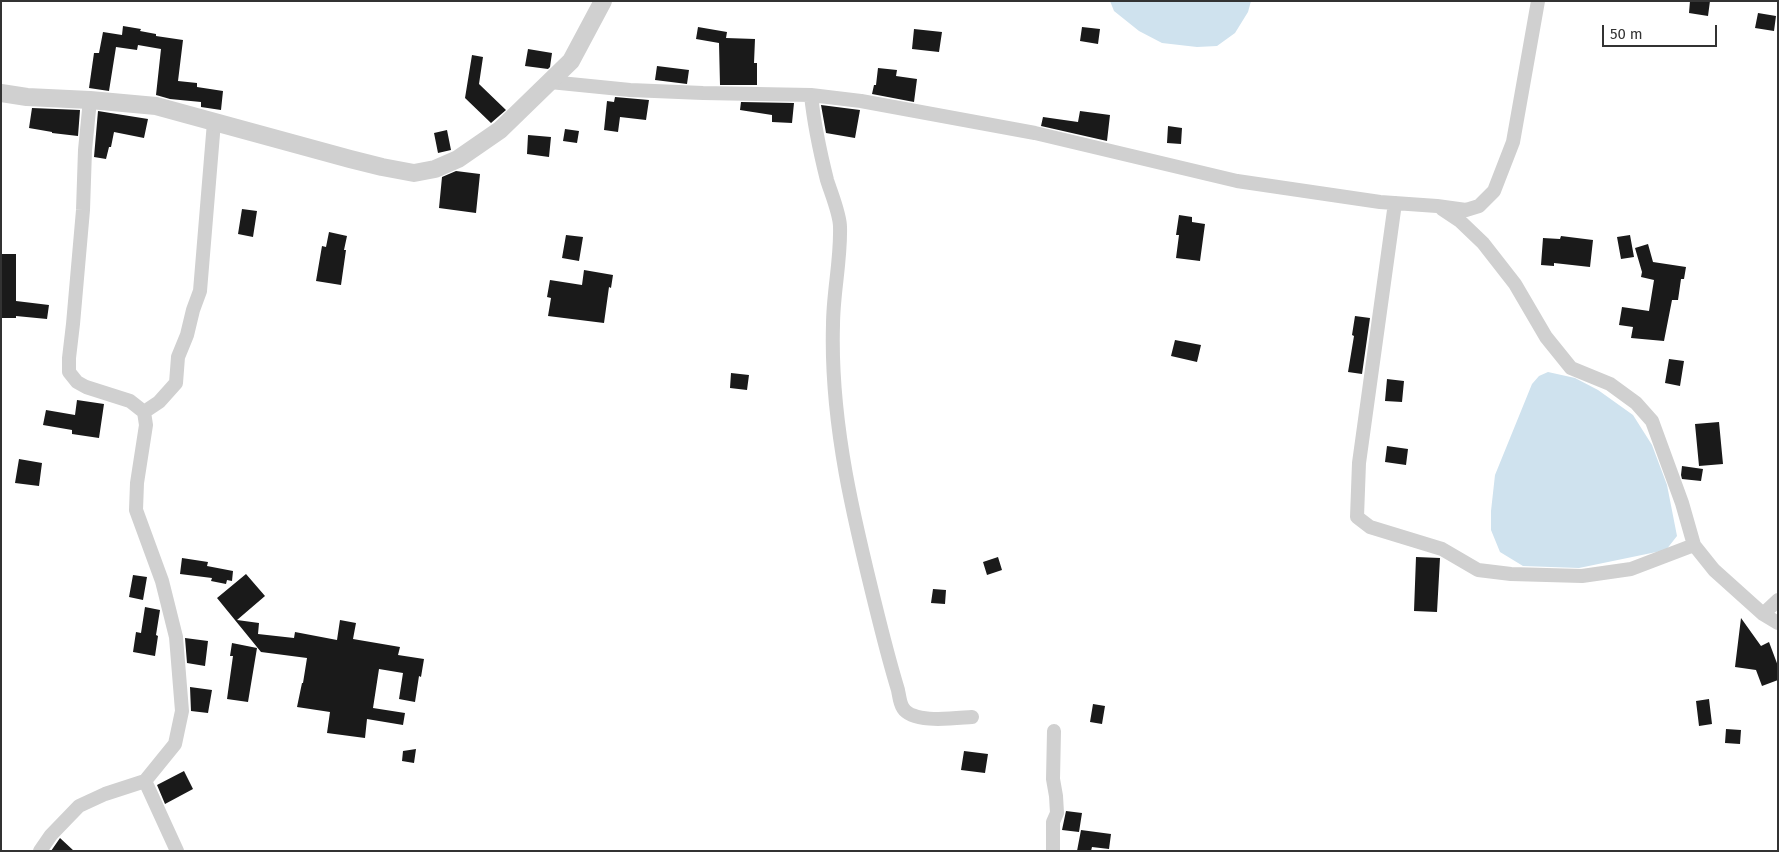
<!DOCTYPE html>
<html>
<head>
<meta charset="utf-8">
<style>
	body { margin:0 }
	#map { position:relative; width:1779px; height:852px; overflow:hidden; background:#fff; font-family:"Fira Sans",sans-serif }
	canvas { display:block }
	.frame { position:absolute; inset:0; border:2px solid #333; pointer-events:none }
	.scale { position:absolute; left:1602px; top:25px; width:115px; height:22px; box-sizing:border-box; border:2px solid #333; border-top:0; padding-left:6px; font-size:15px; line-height:18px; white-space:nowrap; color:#333; -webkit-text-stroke:4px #fff; paint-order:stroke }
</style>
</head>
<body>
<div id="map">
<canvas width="1779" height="852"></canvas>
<div class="frame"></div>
<div class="scale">50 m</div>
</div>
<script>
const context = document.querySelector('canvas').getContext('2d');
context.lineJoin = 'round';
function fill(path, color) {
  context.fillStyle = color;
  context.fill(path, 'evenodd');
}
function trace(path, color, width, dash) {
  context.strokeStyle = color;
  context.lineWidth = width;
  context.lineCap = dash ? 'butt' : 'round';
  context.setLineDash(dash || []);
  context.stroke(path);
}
fill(new Path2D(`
	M1110,1H1251L1248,12L1235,33L1217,46L1197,47L1162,43L1139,31L1114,11Z
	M1548,372L1575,378L1598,390L1633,415L1652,445L1667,485L1677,536L1666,550L1579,568L1523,566L1500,552L1491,530V511L1495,475L1532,384L1539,376Z`), '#cfe2ee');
fill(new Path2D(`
	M1690,1H1710L1708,16L1689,13Z
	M1758,13L1776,16L1774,31L1755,28Z
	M123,26L141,29L140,31L156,34V36L183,40L178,81L197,83V87L223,91L221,110L201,107V102L170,99L156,95L161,49L138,45L137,50L116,47L109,91L89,88L94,53H99L103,32L122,35Z
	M698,27L727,32L726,38L755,39L754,63H757V85H720L719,43L696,39Z
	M1082,27L1100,29L1098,44L1080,41Z
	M914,29L942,32L939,52L912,49Z
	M528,49L552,53L550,67L548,69L525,66Z
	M472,55L483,57L479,84L506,110L491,123L465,98Z
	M657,66L689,70L687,84L655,80Z
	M878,68L897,70L896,76L917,79L914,102L872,94L874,85H876Z
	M615,97L649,100L646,120L620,117L618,132L604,130L607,101L614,102Z
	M741,102L794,103L792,123L772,122V115L740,110Z
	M821,105L860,110L855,138L826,133Z
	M32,108L80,110L78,136L52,133V132L29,128Z
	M98,111L148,119L144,138L114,132L111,147H109L106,159L94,157Z
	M1080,111L1110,115L1107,141L1041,126L1043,117L1078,122Z
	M1168,126L1182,128L1181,144L1167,143Z
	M565,129L579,131L577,143L563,141Z
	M447,130L451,150L438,153L434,133Z
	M528,135L551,137L549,157L527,154Z
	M456,171L480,174L476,213L439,208L442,177Z
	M242,209L257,211L253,237L238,234Z
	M1179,215L1192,217V222L1205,224L1200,261L1176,258L1179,235H1176Z
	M329,232L347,236L344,250H346L341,285L316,281L322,246L326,247Z
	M566,235L583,237L579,261L562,258Z
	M1630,235L1634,257L1621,259L1617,237Z
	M1561,236L1593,240L1590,267L1554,263V266L1541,265L1543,238L1560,239Z
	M1648,244L1653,262L1686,267L1684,279H1681L1678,300H1672L1664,341L1631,338L1633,327L1619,325L1622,307L1649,311L1654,280L1641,277L1642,272L1635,248Z
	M1,254H16V301L49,305L47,319L16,316V318H1Z
	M584,270L613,275L611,288L609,287L604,323L548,316L551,298L547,297L550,280L582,285Z
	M1355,316L1370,318L1362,374L1348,372L1354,336L1352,335Z
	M1175,340L1201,345L1197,362L1171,356Z
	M1669,359L1684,361L1680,386L1665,383Z
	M731,373L749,375L747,390L730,388Z
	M1387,379L1404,381L1402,402L1385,401Z
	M77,400L104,404L99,438L72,434V430L43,425L46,410L75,415Z
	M1719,422L1723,464L1699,466L1695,424Z
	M1387,446L1408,449L1406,465L1385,462Z
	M19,459L42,463L39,486L15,483Z
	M1682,466L1703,469L1701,481L1682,479L1681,475Z
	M998,557L1002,570L987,575L983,562Z
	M1416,557L1440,558L1437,612L1414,611Z
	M182,558L208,562L207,566L233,571L232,581L227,580L226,584L211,581L212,578L180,574Z
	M246,574L265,596L237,620L259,623L258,634L294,638L295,632L337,640L340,620L356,623L353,639L400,647L398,655L424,659L421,677L419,676L415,702L399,699L403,673L379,669L373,708L405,713L403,725L367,719L365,738L327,733L330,712L297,707L302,683H303L307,658L261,652L217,598Z
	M133,575L147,577L143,600L129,597Z
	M933,589L946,590L945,604L931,603Z
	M145,607L160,610L156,635L158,636L155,656L133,652L136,632L141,633Z
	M1741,618L1761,646L1769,642L1778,666V680L1762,686L1756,670L1735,667Z
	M185,638L208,641L205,666L187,663Z
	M232,643L257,648L248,702L227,699L233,656H230Z
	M190,687L212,690L208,713L191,711Z
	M1709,699L1712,724L1699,726L1696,701Z
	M1093,704L1105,706L1102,724L1090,722Z
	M1726,729L1741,730L1740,744L1725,743Z
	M416,749L414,763L402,761L403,751Z
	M964,751L988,754L985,773L961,770Z
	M184,771L193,789L165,804L157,785Z
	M1066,811L1082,813L1079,832L1062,830Z
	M1081,830L1111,834L1109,849L1092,847L1091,851H1077Z
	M60,838L74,851H51Z`), '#1a1a1a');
trace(new Path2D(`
	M550,82L630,90L703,93L811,95L861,101L1035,133L1237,181L1380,202L1437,206L1466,210L1479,206L1494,191L1513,142L1538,1
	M811,95C814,124 820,152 827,180C831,193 840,214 840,227C841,260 833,293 833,325C830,425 855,524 879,620C885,644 891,667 898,690C899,695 900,704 903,708C913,724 955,718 972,717
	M1395,203L1359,463L1357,517L1370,527L1442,549L1478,570L1511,574L1582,576L1631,569L1694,545
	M1442,209L1460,221L1483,243L1515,284L1546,337L1571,368L1610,384L1636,403L1652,421L1682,503L1694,545L1714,570L1763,614L1778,623
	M144,412L159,402L176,383L178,357L187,335L193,310L200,291L214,122
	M1763,614L1778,600
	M145,781L177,851
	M40,851L51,835L79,806L105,794L145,781L175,744L182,711L176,637L162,581L136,510L137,483L146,425L144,412L130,401L86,387L77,382L69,372V358L73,324L83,210L85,150L90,100
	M1053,851V822L1057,813L1056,796L1053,779L1054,731`), '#d0d0d0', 14);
trace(new Path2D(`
	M1,93L27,97L90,100L156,106L350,159L382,167L414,173L435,169L458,159L500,130L571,61L603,1`), '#d0d0d0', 18);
</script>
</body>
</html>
